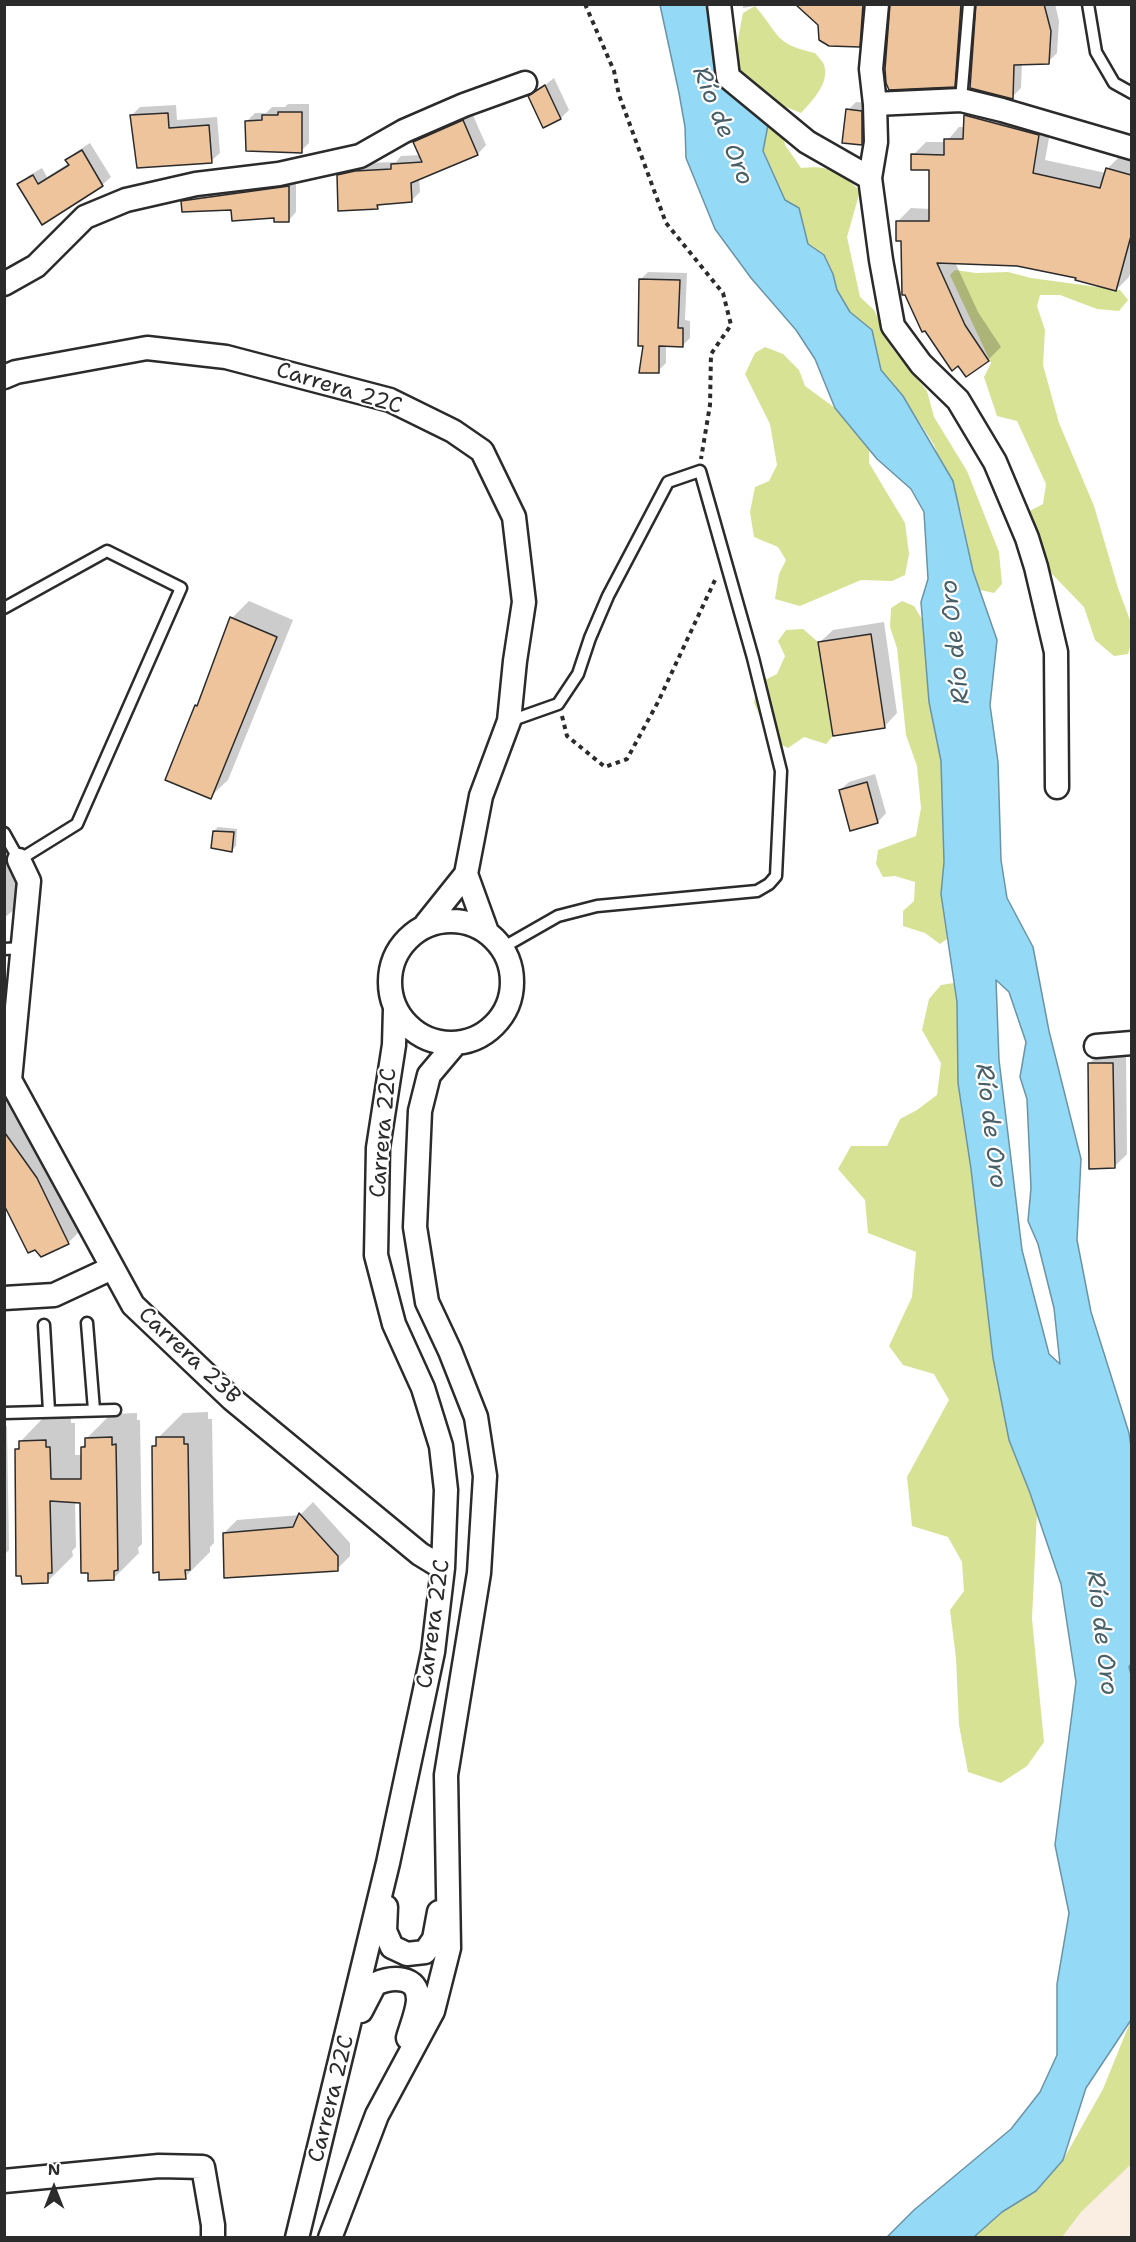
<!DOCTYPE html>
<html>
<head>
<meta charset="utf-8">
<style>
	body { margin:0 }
	#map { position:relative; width:1136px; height:2242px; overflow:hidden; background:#fff; font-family:"Shantell Sans",sans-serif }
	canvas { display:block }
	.frame { position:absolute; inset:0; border:6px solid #2b2b2b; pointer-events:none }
	.north { position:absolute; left:24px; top:2158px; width:60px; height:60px; -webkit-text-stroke:4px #fff; paint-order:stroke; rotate:0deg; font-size:16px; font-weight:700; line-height:24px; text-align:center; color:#2b2b2b }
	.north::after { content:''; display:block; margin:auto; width:21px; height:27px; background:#2b2b2b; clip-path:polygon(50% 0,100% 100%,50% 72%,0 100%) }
</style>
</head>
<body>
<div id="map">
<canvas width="1136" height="2242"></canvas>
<div class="frame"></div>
<div class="north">N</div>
</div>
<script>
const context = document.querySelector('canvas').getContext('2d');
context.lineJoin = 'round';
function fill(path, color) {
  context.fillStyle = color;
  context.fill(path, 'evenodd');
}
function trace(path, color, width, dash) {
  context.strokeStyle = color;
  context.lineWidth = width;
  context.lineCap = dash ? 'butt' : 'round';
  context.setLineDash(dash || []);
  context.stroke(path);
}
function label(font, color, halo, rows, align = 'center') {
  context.font = font + ' "Shantell Sans",sans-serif';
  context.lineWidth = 4.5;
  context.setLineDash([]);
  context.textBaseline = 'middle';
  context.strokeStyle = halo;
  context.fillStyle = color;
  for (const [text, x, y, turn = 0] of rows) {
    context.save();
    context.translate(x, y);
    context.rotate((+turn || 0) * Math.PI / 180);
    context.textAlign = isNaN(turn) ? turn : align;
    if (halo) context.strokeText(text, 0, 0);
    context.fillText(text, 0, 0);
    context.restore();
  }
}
fill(new Path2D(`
	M1131,2160V2237L1057,2238L1079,2206Z`), '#faede2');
fill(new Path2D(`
	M755,6C780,35 774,44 815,53C817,56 823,61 824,65C830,83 812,101 801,113L786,107L780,118L785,145L801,168C830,165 840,172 860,191L847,237L860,297L874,310L892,348L927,391L934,417L967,471L999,552L1002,584L994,593L980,590L973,570L961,512L934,445L903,396L881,370L872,330L850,312L837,290L833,274L824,255L808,244L799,208L785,200L763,151L768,125L737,69L736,50L743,13Z
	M955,270L976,273L1008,272L1031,278L1120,290L1128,300L1119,311L1097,309L1060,295H1040L1037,306L1045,330L1043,365L1059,423L1094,506L1118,588L1131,623V644L1128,654L1114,656L1095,640L1084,607L1053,575L1028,539L1026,513L1043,504L1046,484L1017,421L997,416L984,377L991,363L950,275Z
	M765,347L783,354L799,370L805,386L835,408L869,449V463L905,523L909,554L905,575L892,581L861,580L800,606L775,599L779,574L786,560L778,547L754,537L750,512L755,487L769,481L777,465L770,424L745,374L755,353Z
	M902,601L914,606L923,621L929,702L941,761L944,862L941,894L947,939L940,944L925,933L903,926V911L914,901L915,882L895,876L883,877L876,864L878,850L916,836L921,808L917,766L906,735L897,648L890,627L891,608Z
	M803,629L818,642L833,736L826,744L804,737L788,748L770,739L754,703L757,684L777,674L785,656L778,641L786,630Z
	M954,983L957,1002L958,1083L971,1169L993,1358L1009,1440L1037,1512L1032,1619L1044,1742L1027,1766L1001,1783L968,1772L959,1725L956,1658L950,1610L964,1591L962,1562L948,1537L912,1526L907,1477L949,1400L934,1374L903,1365L889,1346L912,1297L916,1252L868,1233L865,1200L838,1169L851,1146H887L900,1119L917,1110L937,1095L941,1063L922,1030L929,999L941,985Z
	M1131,2020V2164L1081,2212L1062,2237L974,2238L1002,2212L1036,2191L1063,2160L1103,2089Z`), '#d7e295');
const water = new Path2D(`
	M660,5H715L717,57L715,71L725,84L755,104L768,125L763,151L785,200L799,208L808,244L824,255L833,274L837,290L850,312L872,330L881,370L903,396L953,481L973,571L997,640L990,705L998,762L1001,860L1007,898L1033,947L1049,1031L1081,1159L1077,1240L1091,1312L1129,1433L1131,1447L1132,1662L1129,1667L1132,1679L1131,2020L1086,2088L1063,2160L1036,2191L1002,2212L974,2237H887L914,2210L1011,2129L1040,2092L1057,2055V1984L1069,1913L1055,1845L1076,1682L1061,1584L1030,1493L1009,1440L993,1358L971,1169L958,1083L957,1002L941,894L944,862L941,761L929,702L921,602L928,579L924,512L911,489L877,459L835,408L815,359L796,330L751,278L715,229L686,158L685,127L679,93ZM996,980L1009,992L1026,1042L1020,1077L1027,1099L1031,1188L1028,1221L1038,1244L1054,1308L1060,1364L1049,1354L1022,1250L999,1060Z`);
fill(water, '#94daf6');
trace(water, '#6a94a5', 1.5);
fill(new Path2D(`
	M743,4H765L743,8Z
	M798,4H872L868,36L859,45L820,24Z
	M892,4H969L963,76L954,85Z
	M978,4H1055L1059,21L1057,53L1048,62L1022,63L1021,88L1012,97Z
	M554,78L569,110L561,118L544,126L530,97Z
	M856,102L869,103L870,135L861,144L848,110Z
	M978,102L1052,122L1045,160L1106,173L1107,169L1120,156L1132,159V267L1129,277L1116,290L1077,277L1017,265L955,262L978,312L1001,347L988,360L966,375L902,239L898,221L911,208L930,209L931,168L913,155L926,142H946L959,127H965V115Z
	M288,104H309V143L301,151L247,121L255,113H266L272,107H285Z
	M176,105L177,120L217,117L220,153L211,161L132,115L140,107Z
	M472,113L486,145L478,154L419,178L420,192L411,201L382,203L377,208L338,176L347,167L365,163L396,162L401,156L421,155L415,142L423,134Z
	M90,143L111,177L102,185L78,199L19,185L28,176L42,168L47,177L69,163L67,160L76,152Z
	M296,178V212L289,220L233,208L183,202L191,194Z
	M648,272L687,273L685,320L690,321V338L682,346L666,345V363L658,371L645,344L640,280Z
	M249,601L293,620L228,780L210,797L196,706L199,703L232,618Z
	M884,622L897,713L885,726L820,642L833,630Z
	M875,774L886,813L878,822L840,790L849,782Z
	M218,827L237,829L236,846L232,850L214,831Z
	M4,847L26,884L25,901L4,918Z
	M1102,1051H1126L1127,1154L1114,1167L1089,1064Z
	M4,1087L25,1131L50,1165L81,1230L68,1243L4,1201Z
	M208,1412V1419H212L214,1543L210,1547V1552L185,1577L154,1446L158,1443V1438L183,1413Z
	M137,1413V1420H140L142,1544L138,1548L139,1553L114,1578L82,1502L75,1501L76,1547L72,1551L73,1556L48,1581L16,1450L20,1446V1442L45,1416H71V1423H75V1455H82V1447L86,1443V1439L111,1414Z
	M4,1426H7L9,1550L5,1554L4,1560Z
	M313,1502L350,1543V1556L337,1569L224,1533L237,1520L300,1515Z`), '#0003');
const building = new Path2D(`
	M795,4H863L860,47L829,46L819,40L818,25Z
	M890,4H961L955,87L889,90L886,83L885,69Z
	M976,4H1044L1051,31L1049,64L1014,65L1013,99L970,88Z
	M545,85L561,119L543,128L528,96Z
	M846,109L862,111V145L842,143Z
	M278,112H302V153L246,151L245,121L262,120V115H278Z
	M168,113L169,128L209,125L212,163L137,168L130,115Z
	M964,115L1039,135L1033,173L1100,188L1106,168L1131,175V236L1116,291L1075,280L1076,278L1017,266L937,263L965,325L989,361L966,377L958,366L952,371L925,331L922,332L905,295H902L901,241H896V221H929V170H911V154L944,155V139H963Z
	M463,120L478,155L411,183L412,202L377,205L378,209L338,211L337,175L355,171L391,169V164L422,162L413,142Z
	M82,150L103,186L42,225L17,184L33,175L38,184L69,165L65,160Z
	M289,186V222H274V218L232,221L231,210L182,212L181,201Z
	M639,279L680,280L678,328H683V347L659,346V373H639L643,346H638Z
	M230,617L277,637L211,799L165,780L195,705L197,706Z
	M871,634L885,728L833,736L818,642Z
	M867,782L878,823L850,831L839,790Z
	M213,831L234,832L232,852L211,848Z
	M1088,1063H1113L1115,1168L1089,1169Z
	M5,1133L37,1178L69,1244L41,1257L35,1250L28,1253L4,1205Z
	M112,1437V1445L116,1444L117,1498L118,1570L114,1571V1580L88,1581V1573H81L80,1503L50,1501L52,1573H48V1583L22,1584L21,1576H16L15,1449H19V1441L46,1440V1447H50L51,1479H81V1447H85V1438Z
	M156,1437H184V1444H188L190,1570H185L186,1579L159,1580V1572L153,1573L152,1446H156Z
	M299,1513L338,1556V1571L224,1578L223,1533L293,1527Z`);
fill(building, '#eec49d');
trace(building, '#2b2b2b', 1.5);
const service = new Path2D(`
	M1088,4L1096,52L1114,83L1132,93
	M961,100L969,4
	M4,608L107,551L181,588L77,824L19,860L4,833
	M502,948L558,916L597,906L757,891L769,884L776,876L781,771L753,658L700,471L668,482L608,596L590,638L578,674L558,704L510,721
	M4,949L23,948
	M87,1323L94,1410
	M44,1325L49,1411
	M4,1413L115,1410`);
const minor = new Path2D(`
	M719,4L728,77L807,142L870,178
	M877,4L871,69L875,104L876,142L870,178L881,260L893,326L921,364L958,400L995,462L1027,538L1036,567L1056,652L1057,787
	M875,104L961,100L1002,110L1132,148
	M4,284L36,266L85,217L126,200L196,184L279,174L360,156L404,131L464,105L525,83
	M4,377L16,372L147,348L226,357L390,400L453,431L482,451L514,517L524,602L515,661L509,721L481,796L466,874L426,924
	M19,860L29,881L10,1080L133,1305L232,1399L420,1554L443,1568
	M466,874L487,932
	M390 982a61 61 0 1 1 122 0a61 61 0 1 1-122 0Z
	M1096,1046L1132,1043
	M4,1298L54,1295L112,1268
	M386,1907L385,1931L392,1947L407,1954L425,1952L434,1939L439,1912
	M361,2011L375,1984C391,1977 419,1974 418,2001C417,2013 411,2027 408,2038
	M4,2181L159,2166L203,2167L213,2225V2238
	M297,2238L388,1863L433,1652L443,1568L446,1490L441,1446L423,1388L394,1324L376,1255L378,1148L394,1045L395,1009
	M330,2238L377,2115L433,2011L449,1948L446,1775L479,1573L485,1476L476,1417L450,1351L427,1302L415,1227L420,1111L429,1075L456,1043`);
trace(service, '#2b2b2b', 15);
trace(minor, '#2b2b2b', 27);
trace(new Path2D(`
	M585,4L614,71L619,95L666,223L723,293L731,325L711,354L710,405L701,459
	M562,716L567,736L605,767L627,759L658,702L715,580`), '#2b2b2b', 4, [4.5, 4.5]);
trace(service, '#fff', 10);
trace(minor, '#fff', 22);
label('22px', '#2b2b2b', '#fff', [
	["Carrera 22C",339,389,17],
	["Carrera 22C",384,1133,-85],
	["Carrera 23B",189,1356,43],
	["Carrera 22C",434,1624,-82],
	["Carrera 22C",332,2099,-76]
]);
label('italic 24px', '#4a6068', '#fff', [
	["Río de Oro",722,126,68],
	["Río de Oro",956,642,-96],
	["Río de Oro",990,1126,83],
	["Río de Oro",1101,1633,83]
]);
</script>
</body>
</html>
